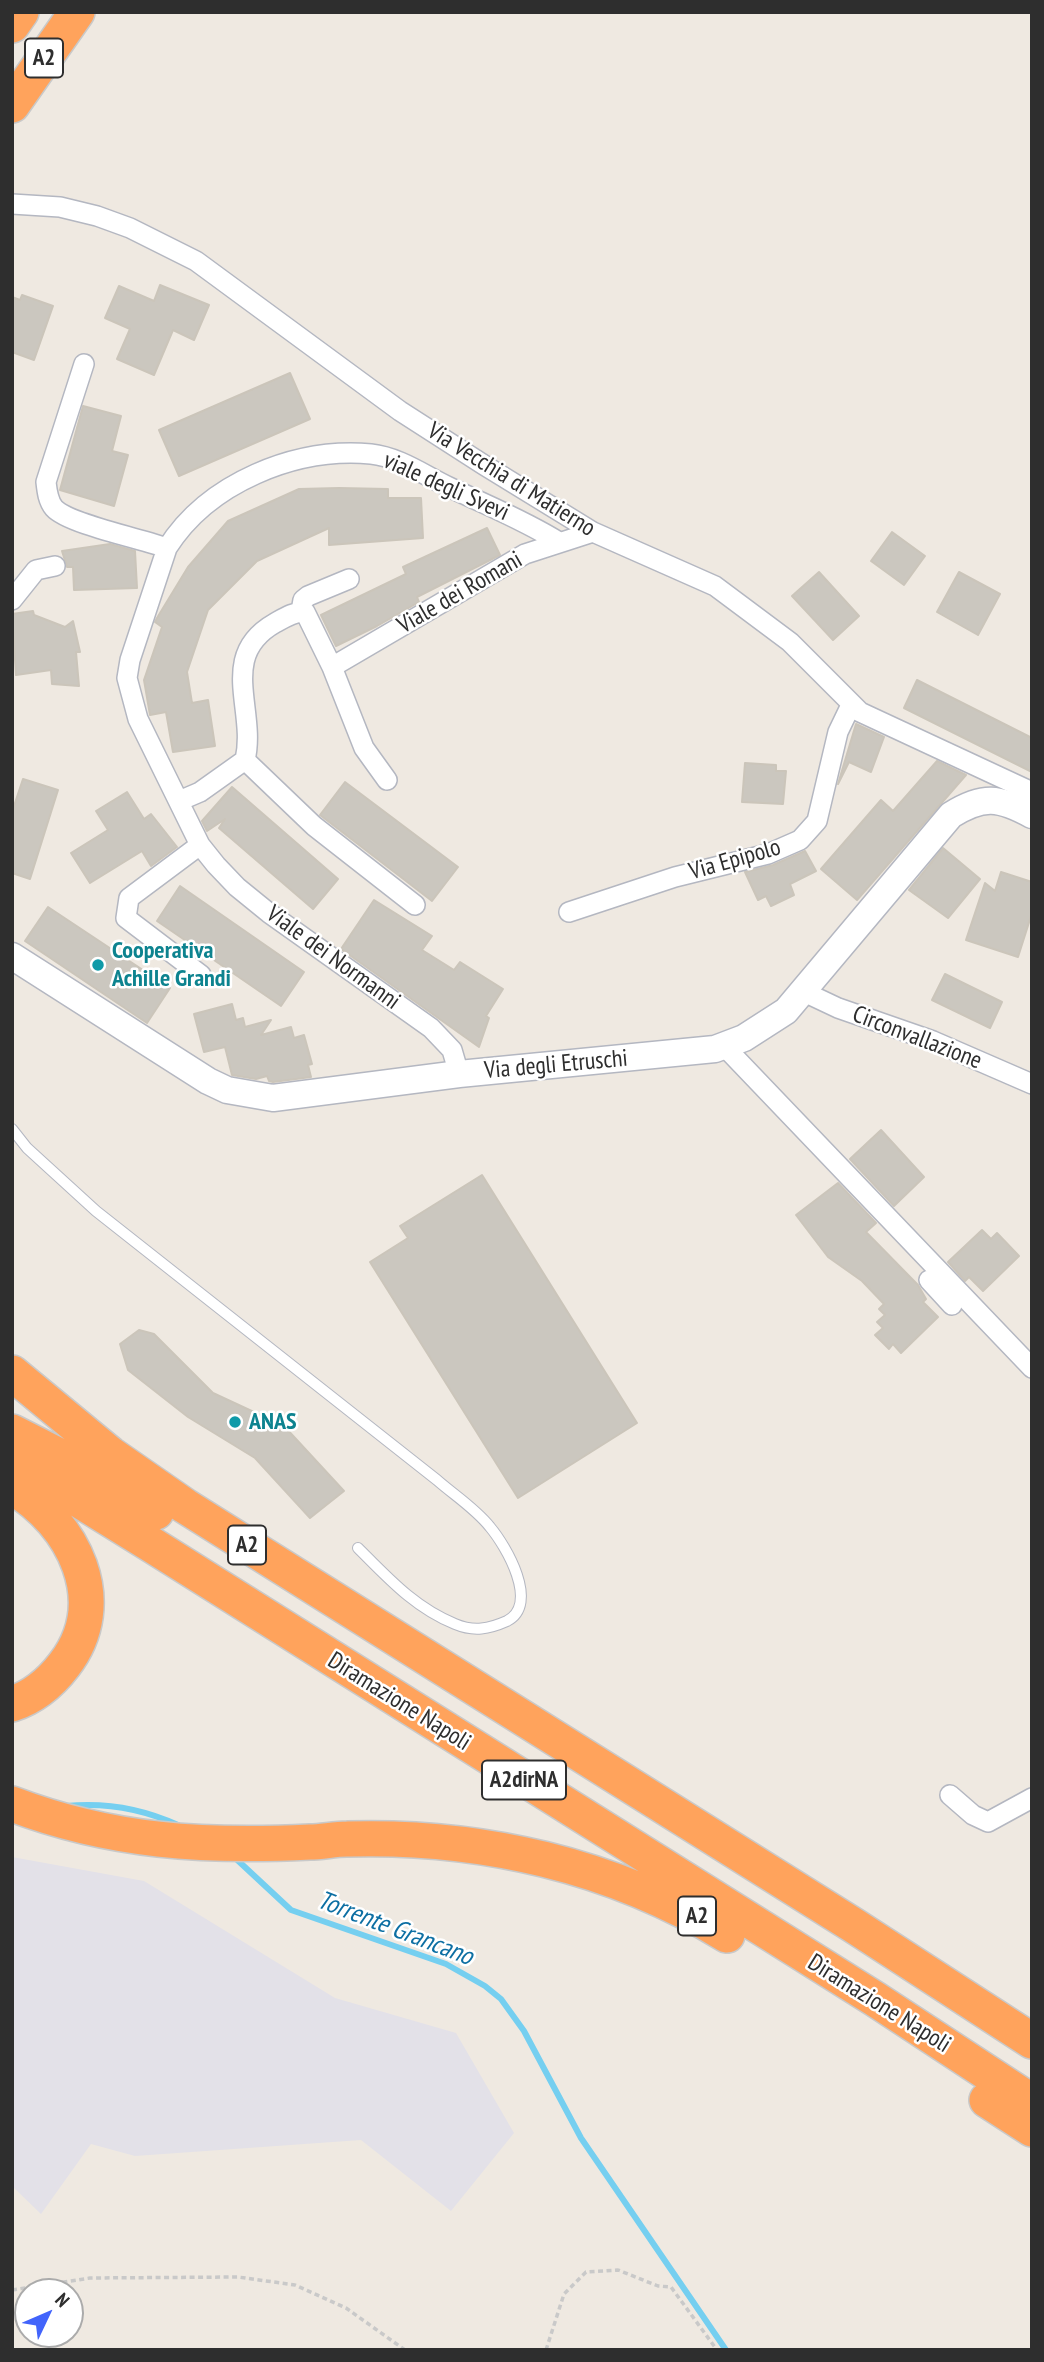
<!DOCTYPE html>
<html>
<head>
<meta charset="utf-8">
<style>
	body { margin:0 }
	#map { position:relative; width:1044px; height:2362px; overflow:hidden; background:#efe9e1; font-family:"PT Sans Narrow",sans-serif }
	canvas { display:block }
	.frame { position:absolute; inset:0; border:14px solid #2e2e2e; pointer-events:none }
	.north { position:absolute; left:14px; top:2278px; width:70px; height:70px; box-sizing:border-box; background:#fff; border:2px solid #ababab; border-radius:50%; rotate:46deg; font-size:19px; font-weight:700; line-height:28px; text-align:center; color:#2e2e2e }
	.north::after { content:''; display:block; margin:auto; width:24px; height:32px; background:#4264fb; clip-path:polygon(50% 0,100% 100%,50% 72%,0 100%) }
</style>
</head>
<body>
<div id="map">
<canvas width="1044" height="2362"></canvas>
<div class="frame"></div>
<div class="north">N</div>
</div>
<script>
const context = document.querySelector('canvas').getContext('2d');
context.lineJoin = 'round';
function fill(path, color) {
  context.fillStyle = color;
  context.fill(path, 'evenodd');
}
function trace(path, color, width, dash) {
  context.strokeStyle = color;
  context.lineWidth = width;
  context.lineCap = dash ? 'butt' : 'round';
  context.setLineDash(dash || []);
  context.stroke(path);
}
function label(font, color, halo, rows, align = 'center') {
  context.font = font + ' "PT Sans Narrow",sans-serif';
  context.lineWidth = 5;
  context.setLineDash([]);
  context.textBaseline = 'middle';
  context.strokeStyle = halo;
  context.fillStyle = color;
  for (const [text, x, y, turn = 0] of rows) {
    context.save();
    context.translate(x, y);
    context.rotate((+turn || 0) * Math.PI / 180);
    context.textAlign = isNaN(turn) ? turn : align;
    if (halo) context.strokeText(text, 0, 0);
    context.fillText(text, 0, 0);
    context.restore();
  }
}
fill(new Path2D(`
	M12,1857L144,1881L335,1998L456,2033L514,2133L451,2211L361,2140L135,2156L91,2144L41,2214L12,2186Z`), '#e3e1e8');
trace(new Path2D(`
	M66,1806C106,1802 141,1808 178,1825
	M233,1856L291,1910L446,1964L485,1986L501,1999L524,2031L581,2138L726,2350`), '#75cff0', 6);
const building = new Path2D(`
	M160,285L209,305L194,340L173,330L154,375L117,359L130,329L105,318L119,286L154,301Z
	M22,295L53,306L34,360L12,352V297L20,300Z
	M290,373L310,419L179,476L159,430Z
	M83,406L121,416L112,451L128,455L114,506L60,490Z
	M339,488L388,489V498H421L423,538L329,545V528L257,561L208,610L187,672L192,703L208,700L215,746L173,752L166,712L150,715L144,680L162,627L155,622L157,618L188,567L228,521L299,489Z
	M487,528L500,555L417,597L419,602L377,626L336,646L321,615L406,574L403,567Z
	M892,532L925,556L904,585L871,561Z
	M110,544L135,551L137,588L74,590L73,567H67L62,551Z
	M819,572L859,616L833,640L792,596Z
	M959,572L1000,594L978,635L937,612Z
	M33,611L34,615L65,627L73,621L80,652H76L79,686L52,684L51,670L16,675L12,614Z
	M917,680L1032,738V772L904,708Z
	M856,724L884,737L871,772L849,762L838,784Z
	M937,761L966,775L857,900L821,869L881,800L893,811Z
	M745,763L776,765V771H786L783,804L742,802Z
	M23,779L58,790L30,879L12,873V812Z
	M345,782L458,867L432,901L320,815Z
	M232,787L338,879L313,909L219,828L225,819L207,831L202,821Z
	M127,792L144,819L151,814L177,847L151,866L142,851L90,883L71,853L108,830L96,811Z
	M943,848L980,879L948,918L909,890Z
	M805,851L816,871L790,884L794,895L771,906L766,896L758,900L745,872L773,865Z
	M1001,872L1032,882V913L1018,957L966,940L985,883L995,891Z
	M180,886L304,972L281,1006L157,921Z
	M374,900L432,936L422,950L454,970L460,962L503,989L486,1016L489,1018L479,1047L341,949Z
	M48,907L170,988L147,1023L25,941Z
	M945,974L1002,1002L990,1028L932,1000Z
	M232,1004L236,1020L243,1018L245,1027L271,1020L261,1035L291,1027L294,1038L304,1035L312,1064L308,1065L311,1077L273,1082L269,1081L267,1076L256,1079L232,1075L225,1047L204,1052L194,1014Z
	M881,1130L924,1177L894,1206L850,1159Z
	M482,1175L637,1423L518,1498L370,1262L408,1238L400,1226Z
	M838,1183L876,1223L866,1232L918,1285L926,1299L923,1302L938,1317L901,1353L893,1344L889,1349L875,1335L883,1328L877,1322L885,1315L879,1309L884,1304L862,1281L828,1257L796,1215Z
	M982,1230L991,1239L997,1233L1019,1256L983,1291L969,1277L965,1281L948,1262Z
	M139,1330L154,1334L213,1393L284,1426L344,1491L310,1518L255,1458L188,1417L128,1370L120,1344Z`);
fill(building, '#cbc7bf');
trace(building, '#cbc5ba', 2);
const service = new Path2D(`
	M12,1129L27,1148L96,1211L437,1480C454,1495 476,1509 490,1527C506,1546 540,1604 507,1621C489,1629 474,1632 455,1624C415,1608 388,1578 358,1548`);
const minor = new Path2D(`
	M12,204L60,207L97,216L130,228L196,261L400,411L484,465L593,532L715,586L790,642L860,712L1032,792
	M84,364L46,482C47,491 48,501 54,508C68,524 143,539 167,548
	M12,600L36,570L55,566
	M301,611L303,600L308,596L349,579
	M332,667L364,748L387,780
	M245,760L314,826L415,905
	M179,801L200,792L245,760C257,710 217,656 275,623C284,618 295,611 305,612L332,667L525,554L593,532
	M200,845L129,898L126,918L201,975
	M569,912L675,877L768,854L800,840L817,821L838,732L851,705
	M802,991L838,1008L933,1041L1032,1084
	M724,1046L1032,1368
	M459,1074L452,1050L431,1028L269,913L237,887L216,865L200,845L138,719L127,678L130,660L167,548C208,483 295,447 371,454C399,457 424,475 449,487C486,505 524,520 559,542
	M929,1280L952,1305
	M950,1795L973,1815L988,1822L1032,1798`);
const secondary = new Path2D(`
	M12,956L208,1081L227,1090L273,1098L459,1074L715,1049L744,1038L786,1011L951,815C983,795 999,797 1032,815`);
const motorway = new Path2D(`
	M12,25L21,12
	M12,105L77,12
	M12,1373L110,1454L185,1506L853,1925L1032,2041
	M12,1432L81,1467L156,1512
	M12,1464L68,1493L152,1545L875,1999L1032,2102
	M12,1487C74,1523 113,1602 64,1665C51,1682 33,1697 12,1704
	M12,1804C112,1842 204,1847 310,1842C322,1842 334,1839 347,1839C480,1835 613,1865 727,1935
	M987,2100L1032,2129`);
trace(service, '#b4b7c1', 12);
trace(minor, '#b4b7c1', 22);
trace(secondary, '#b4b7c1', 29);
trace(motorway, '#c9c9c9', 38);
trace(new Path2D(`
	M12,2290L90,2278L238,2277L295,2285L346,2308L405,2350
	M546,2350L564,2294L586,2272L618,2270L658,2286L671,2287L717,2350`), '#c9c9c9', 3.5, [5, 3.5]);
trace(service, '#fff', 10);
trace(minor, '#fff', 19);
trace(secondary, '#fff', 26);
trace(motorway, '#ffa35c', 35);
for (const [x, y, r, color] of [
	[98,965,7,"#0f9aa8"],
	[235,1422,7,"#0f9aa8"]
]) {
  const dot = new Path2D();
  dot.arc(x, y, r, 0, 2 * Math.PI);
  context.fillStyle = color;
  context.fill(dot);
  trace(dot, '#fff', 2.5);
}
for (const [x, y, w] of [
	[44,58,38],
	[247,1545,38],
	[524,1780,84],
	[697,1916,38]
]) {
  const box = new Path2D();
  box.roundRect(x - w / 2, y - 19.5, w, 39, 5);
  context.fillStyle = '#fff';
  context.fill(box);
  trace(box, '#2e2e2e', 2);
}
label('bold 23px', '#2e2e2e', null, [
	["A2",44,58],
	["A2",247,1545],
	["A2dirNA",524,1780],
	["A2",697,1916]
]);
label('24px', '#2e2e2e', '#fff', [
	["Via Vecchia di Matierno",511,480,32],
	["viale degli Svevi",446,487,24],
	["Viale dei Romani",460,593,-30],
	["Via Epipolo",735,860,-16],
	["Viale dei Normanni",333,958,36],
	["Circonvallazione",917,1038,21],
	["Via degli Etruschi",556,1065,-5],
	["Diramazione Napoli",399,1702,32],
	["Diramazione Napoli",879,2004,32]
]);
label('bold 24px', '#0d838f', '#fff', [
	["Cooperativa",112,951],
	["Achille Grandi",112,979],
	["ANAS",249,1422]
], 'left');
label('italic 26px', '#0d6fa3', '#fff', [
	["Torrente Grancano",395,1929,21]
]);
</script>
</body>
</html>
